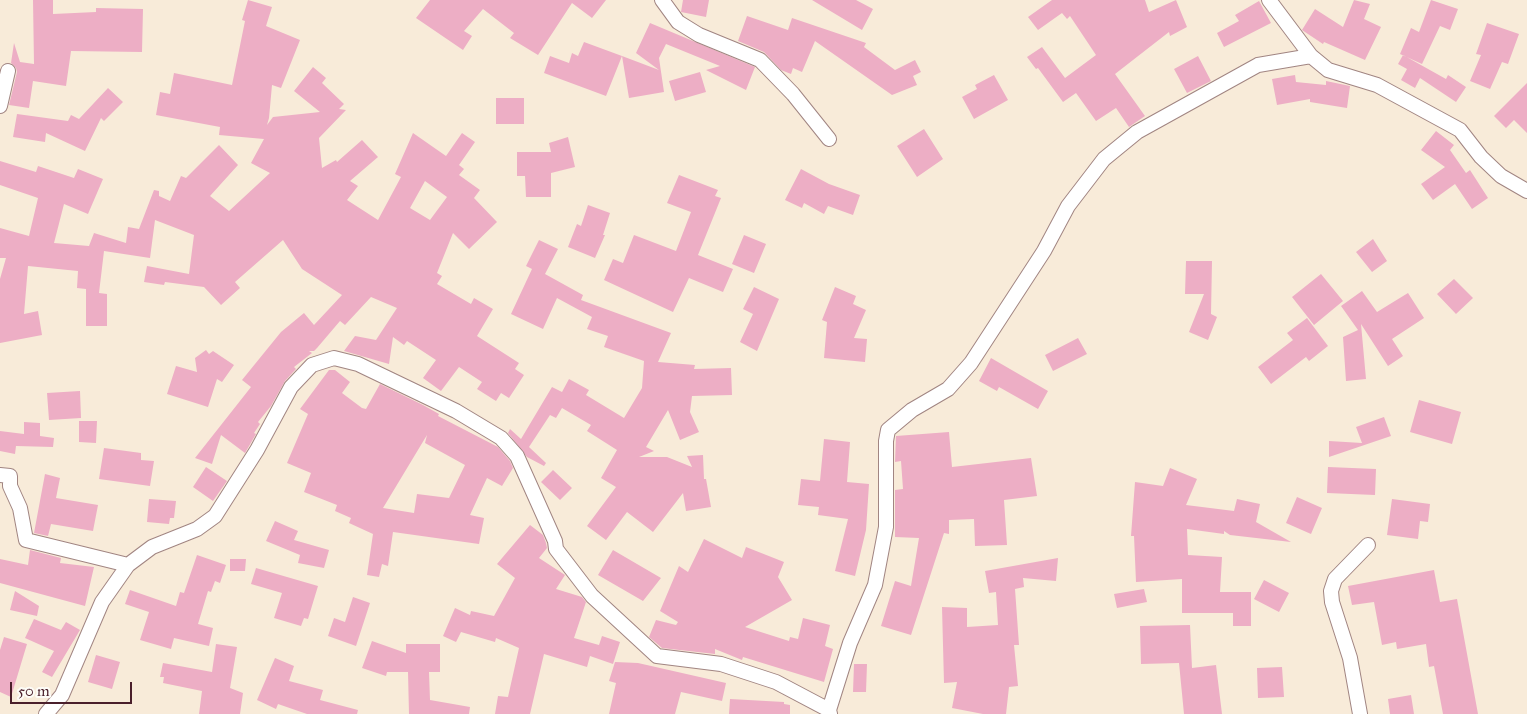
<!DOCTYPE html>
<html>
<head>
<meta charset="utf-8">
<style>
	body { margin:0 }
	#map { position:relative; width:1527px; height:714px; overflow:hidden; background:#f8ebd9; font-family:"IM FELL Great Primer",serif }
	canvas { display:block }
	.scale { position:absolute; left:10px; top:682px; width:122px; height:22px; box-sizing:border-box; border:2px solid #4a1f2b; border-top:0; padding-left:6px; font-size:15px; line-height:18px; white-space:nowrap; color:#4a1f2b; -webkit-text-stroke:4px #fdfcf7; paint-order:stroke }
</style>
</head>
<body>
<div id="map">
<canvas width="1527" height="714"></canvas>
<div class="scale">50 m</div>
</div>
<script>
const context = document.querySelector('canvas').getContext('2d');
context.lineJoin = 'round';
function fill(path, color) {
  context.fillStyle = color;
  context.fill(path, 'evenodd');
}
function trace(path, color, width, dash) {
  context.strokeStyle = color;
  context.lineWidth = width;
  context.lineCap = dash ? 'butt' : 'round';
  context.setLineDash(dash || []);
  context.stroke(path);
}
fill(new Path2D(`
	M33,0H53V14L96,12V8L143,9L142,52L71,51L66,86L33,81L29,108L9,105L17,72L16,68L11,63L14,43L20,62L34,64Z
	M248,0L272,7L266,26L300,40L281,88L272,85L269,118L267,125L273,117L320,112L294,91L313,67L326,78L322,83L344,104L339,109L346,110L319,138L322,168L336,160L337,162L362,140L378,157L350,181L358,186L347,200L378,220L401,177L395,174L413,133L446,156L462,133L475,142L459,165L464,169L459,175L480,190L474,198L497,222L469,249L453,233L437,273L442,276L437,284L471,304L474,298L493,309L477,336L519,363L515,369L524,375L509,398L501,393L496,401L477,389L482,382L459,367L441,391L423,378L436,360L407,341L404,345L393,337L389,364L344,351L355,336L376,340L397,308L371,297L345,325L340,321L317,348L314,351H309L312,353L294,367L296,369L285,381L271,406L258,422L260,424L254,433L256,434L245,453L221,435L212,464L195,458L251,387L242,380L281,332L304,313L314,325L342,295L302,269L283,240L235,282L240,288L221,305L204,287L165,282L164,285L144,282L147,266L189,274L194,235L155,220L150,258L104,251L99,293L107,294V326H86V289L77,288L78,271L28,266L24,314L38,311L42,335L0,343V279L6,258H0V228L29,236L38,198L0,185V161L36,172L38,166L74,178L78,169L103,179L88,214L64,204L54,243L89,246L94,233L126,243L128,227L139,229L154,190L159,191V196L170,201L181,176L186,178L219,145L238,165L210,196L229,211L270,173L251,163L264,139L219,135L220,127L156,115L160,92L170,94L174,73L232,85L245,21L242,20ZM425,181L447,197L430,220L410,208Z
	M430,0H606L592,18L572,3L538,55L510,38L514,33L483,9L464,31L472,36L463,50L416,18Z
	M683,0H709L706,17L681,12Z
	M812,0H856L873,9L862,30Z
	M1052,0H1145L1149,12L1176,0L1187,27L1170,36L1169,32L1115,74L1145,116L1129,127L1116,108L1096,121L1076,93L1063,102L1038,68L1036,69L1027,57L1042,47L1065,78L1096,55L1070,16L1067,19L1062,13L1038,30L1028,17Z
	M1354,0L1370,4L1364,19L1381,27L1365,60L1324,42L1323,44L1302,30L1315,9L1343,27Z
	M1431,0L1458,9L1450,30L1440,26L1422,64L1400,54L1411,28L1419,32Z
	M1259,1L1271,23L1224,47L1217,33L1239,21L1235,15Z
	M747,16L788,30L792,18L866,43L864,47L895,70L915,60L921,72L913,76L917,85L892,95L815,41L802,72L793,68L791,74L781,70L764,52L738,41Z
	M650,23L755,67L746,90L706,70L720,66L666,44L659,58L664,92L629,98L622,56L659,70L636,53Z
	M1487,23L1519,34L1508,64L1502,62L1490,89L1470,81L1481,55L1476,54Z
	M584,42L622,56L606,96L544,73L550,56L569,63L572,53L578,56Z
	M1403,55L1446,79L1448,75L1466,87L1456,102L1420,78L1415,88L1401,80L1407,69L1398,64Z
	M1198,56L1211,81L1187,93L1174,69Z
	M700,72L706,92L675,101L669,81Z
	M994,75L1008,100L974,119L962,97L977,89L975,85Z
	M1295,75L1296,82L1326,85V81L1350,86L1347,108L1310,102V99L1277,105L1272,79Z
	M1527,83V133L1514,120L1506,128L1494,116Z
	M108,88L123,102L104,121L101,118L85,151L46,133L45,142L13,137L17,114L68,121L71,115L79,119Z
	M496,98H524V124H496Z
	M924,129L943,159L917,177L897,146Z
	M1436,131L1454,145L1450,150L1466,173L1470,170L1488,198L1472,209L1455,184L1433,200L1421,184L1445,167L1421,150Z
	M568,137L575,167L551,173V197H526L525,176H517V152H551L549,143Z
	M801,169L829,184L860,195L853,215L828,206L824,214L804,203L802,208L785,200Z
	M679,175L718,190L715,196L721,198L698,255L733,269L723,292L689,278L673,312L604,280L613,259L623,263L634,235L676,251L691,212L667,203Z
	M588,205L610,213L603,235H605L595,258L568,247L577,224L581,226Z
	M744,235L766,244L754,273L732,264Z
	M1373,239L1387,261L1372,272L1356,252Z
	M539,240L558,249L545,274L583,295L581,300L671,333L658,362L695,365L694,369L731,368L732,395L692,396L690,412L699,432L680,440L668,410L646,447L654,451L639,457H667L692,467L687,456L703,455L704,479H706L711,507L686,511L683,493L653,532L627,512L606,540L587,526L616,487L601,478L617,450L587,431L591,425L562,408L556,418L550,415L529,447L546,463L544,466L527,457L508,433L510,429L521,439L552,387L562,392L569,379L589,390L586,395L624,418L642,388L644,361L604,347L608,336L587,329L592,317L557,298L543,329L511,314L532,269L526,266Z
	M1186,261H1212L1211,314L1217,317L1208,340L1189,332L1204,294H1185Z
	M1321,274L1343,301L1314,325L1292,297Z
	M1454,279L1473,298L1456,314L1437,294Z
	M754,287L779,299L757,351L740,342L753,314L743,309Z
	M835,287L856,296L853,304L866,310L854,338L867,339L865,362L824,358L827,322L822,320Z
	M1362,291L1377,312L1408,293L1424,318L1392,339L1403,356L1388,366L1361,324L1366,379L1346,381L1343,337L1358,330L1341,306Z
	M1307,318L1328,346L1309,361L1306,357L1271,384L1258,367L1293,340L1287,333Z
	M1078,338L1087,354L1053,371L1045,355Z
	M206,350L209,354L213,351L234,365L222,382L217,379L208,407L167,394L176,366L197,372L195,358Z
	M991,358L1048,391L1038,409L999,387L997,391L979,381Z
	M329,370H335L350,382L342,393L362,408L366,409L380,384L423,405L439,414L438,416L498,447L510,461L513,468L502,486L487,478L470,515L484,518L479,544L393,532L388,566L382,564L379,577L367,575L373,534L349,523L351,518L335,511L337,505L304,492L311,473L287,463L308,414L300,409ZM427,435L425,443L465,465L449,498L417,494L414,513L383,508Z
	M80,391L81,418L49,420L47,393Z
	M1419,400L1461,412L1452,444L1410,432Z
	M1384,417L1391,436L1329,457V441L1362,443L1356,427Z
	M79,421H97L96,443L79,442Z
	M24,422L40,423V436L54,438L53,447L16,446L15,454L0,451V431L24,434Z
	M949,432L952,467L1031,458L1037,496L1004,500L1007,545L975,546L974,519L949,520V534L944,533L911,635L881,626L895,581L911,586L919,538L895,537V490L903,489L901,461L895,462L896,436Z
	M824,439L850,442L847,482L869,484L866,530L855,576L835,571L848,519L818,515L819,507L798,505L801,479L820,481Z
	M104,448L141,453V460L154,461L150,486L99,479Z
	M206,467L227,481L213,501L193,487Z
	M1328,467L1376,469L1375,495L1327,493Z
	M1170,468L1197,479L1186,505L1234,511L1237,499L1260,504L1256,522L1291,542L1230,535L1224,531V534L1187,529L1188,555L1222,557L1220,592H1251V626H1233V613H1182V579L1136,582L1134,536H1131L1135,482L1163,486Z
	M553,470L572,488L560,500L541,482Z
	M45,474L60,478L56,498L98,505L93,531L51,524L48,536L34,533Z
	M1297,497L1322,508L1311,534L1286,523Z
	M149,499L176,501L174,518H170L169,524L147,522Z
	M1392,499L1430,504L1428,522L1420,521L1418,539L1387,535Z
	M275,521L298,531L294,540L329,550L324,568L298,563L300,555L266,541Z
	M530,525L543,535L546,543L547,548L539,558L565,575L556,589L582,597L586,602L574,638L599,645L602,636L620,642L613,664L590,656L587,667L544,654L530,714H495L498,696L508,697L519,648L496,638L495,642L461,632L456,642L443,636L455,608L470,615L471,611L494,616L515,578L497,564Z
	M704,539L742,558L746,547L784,562L778,577L792,600L745,627L789,641L790,637L798,639L803,618L830,625L825,646L833,649L824,682L743,657L742,660L715,649V654L662,648L649,637L656,620L676,625L678,622L660,611L679,566L688,572Z
	M30,550L61,558L60,563L94,567L85,606L0,583V559L28,565Z
	M613,550L661,578L643,601L598,575Z
	M197,555L226,565L220,583L215,581L211,592L208,591L198,624L213,628L209,646L174,638L171,649L140,640L149,612L125,604L130,590L176,606L180,592L184,593Z
	M1058,558L1056,581L1023,578L1024,587L1015,589L1019,645H1014L1018,686L1009,687L1006,714H983L952,708L957,682L944,683L942,607L967,608V627L998,625L996,592L989,593L985,571Z
	M230,559H246L245,571H230Z
	M256,568L318,586L308,619L304,618L301,626L274,618L282,593L251,584Z
	M1434,570L1440,602L1457,599L1478,714H1443L1434,666L1429,667L1426,644L1397,649L1396,642L1382,645L1374,602L1352,605L1348,586Z
	M1264,580L1289,593L1279,612L1254,599Z
	M1144,589L1147,602L1117,608L1114,594Z
	M15,591L39,606L37,616L10,610Z
	M353,597L370,603L356,646L328,636L334,618L345,622Z
	M34,619L61,630L66,622L80,630L52,677L42,672L54,651L25,638Z
	M1190,625L1192,668L1216,665L1222,714H1184L1179,663L1141,664L1140,626Z
	M4,637L27,644L11,697L0,692V650Z
	M372,641L406,653V644H440V672H429L430,700L470,707L469,714H409L408,672H387L386,676L362,668Z
	M216,644L237,647L230,688L243,693L240,714H199L202,691L163,683L164,677H160L163,663L212,672Z
	M96,655L120,662L112,689L88,682Z
	M275,658L294,666L289,681L323,690L320,700L358,710L357,714H307L278,704L276,709L257,700Z
	M615,662L638,663L726,683L722,701L681,692L675,714H609L616,683L609,681Z
	M854,664H867L866,692H853Z
	M1282,667L1284,697L1258,698L1257,668Z
	M1411,695L1414,714H1390L1388,699Z
	M730,699L784,702V704L790,705V714H729Z`), '#edaec5');
const street = new Path2D(`
	M662,0L678,22L699,35L760,60L793,94L829,139
	M1269,0L1311,56
	M0,106L8,71
	M0,475L10,476V486L20,508L26,540L128,565
	M46,714L62,695L102,602L128,565L152,547L197,529L215,516L257,450L291,387L312,365L334,358L358,364L456,411L501,438L517,456L555,541L556,549L592,596L657,656L721,664L776,682L829,710
	M830,714L829,710L850,643L875,585L886,527V441L888,430L912,410L948,389L971,363L1044,251L1068,206L1104,159L1137,132L1258,65L1311,56L1328,70L1377,85L1460,130L1481,157L1501,176L1527,191
	M1360,714L1350,658L1332,602L1331,591L1335,579L1368,545`);
trace(street, '#a18582', 16);
trace(street, '#fff', 14);
</script>
</body>
</html>
